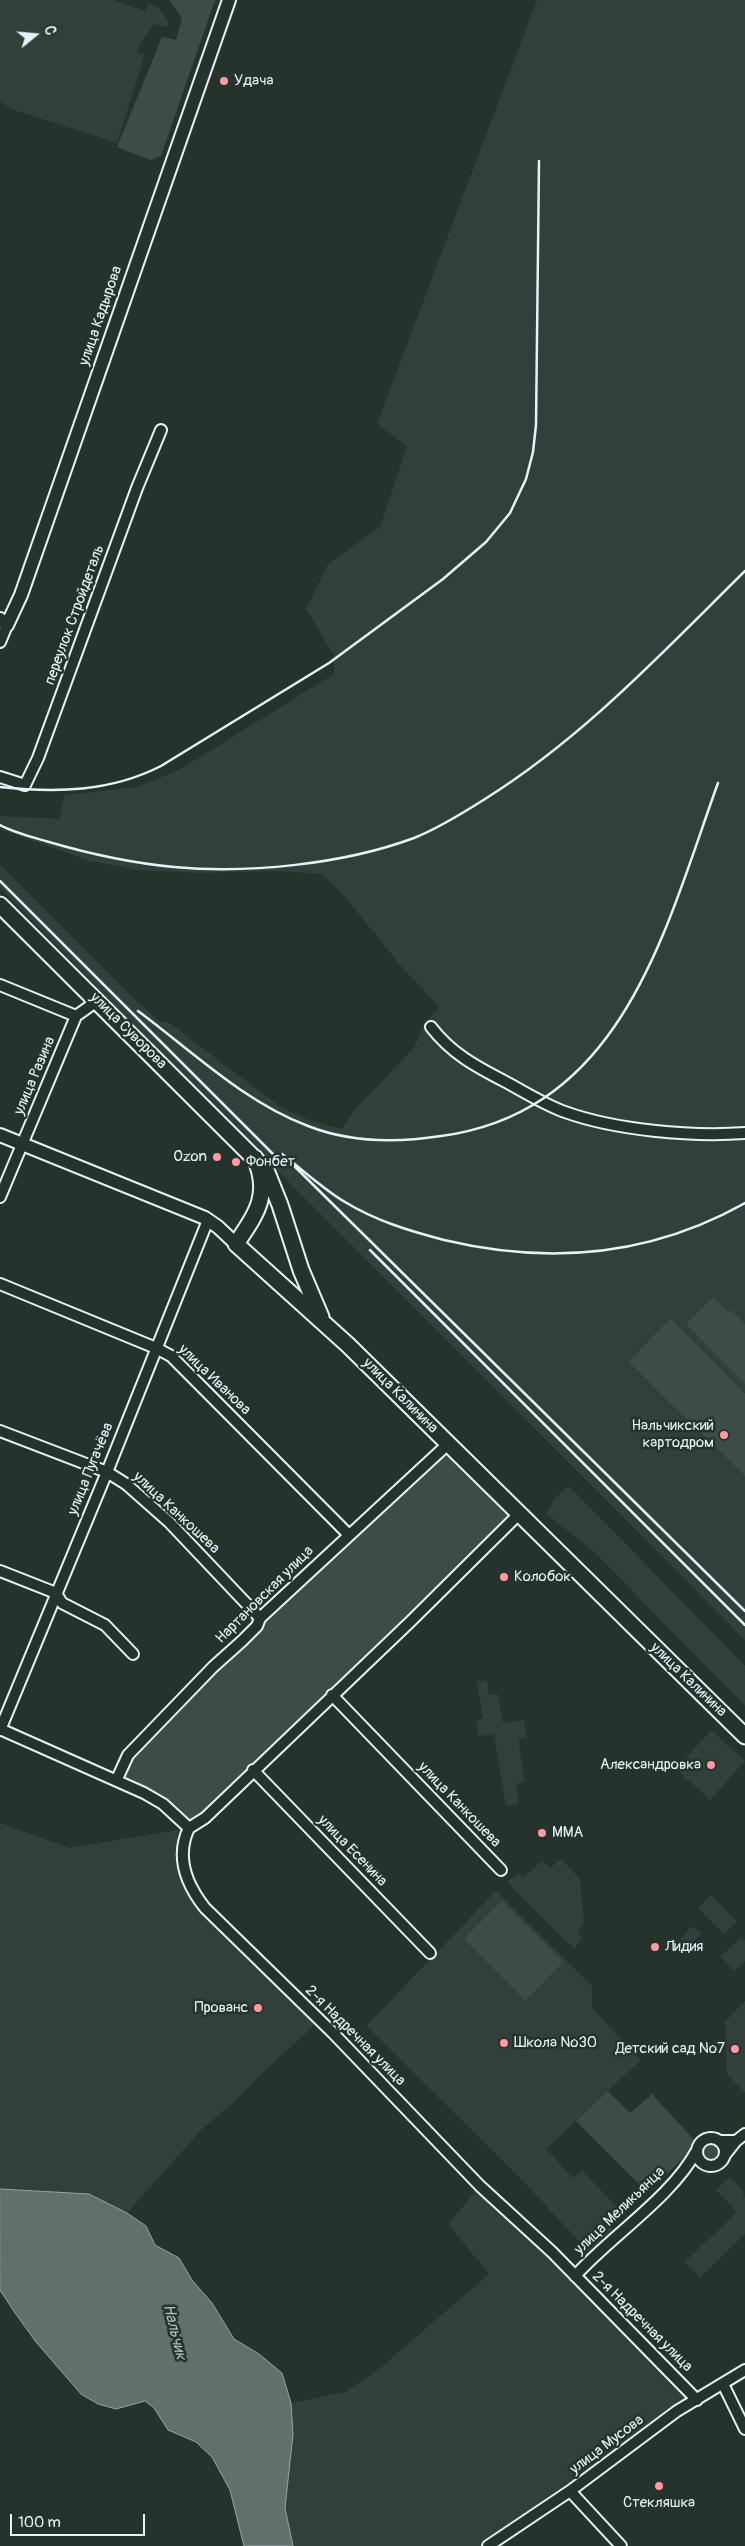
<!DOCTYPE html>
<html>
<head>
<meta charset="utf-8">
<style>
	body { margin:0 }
	#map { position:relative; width:745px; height:2546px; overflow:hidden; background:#26332d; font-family:Pangolin,sans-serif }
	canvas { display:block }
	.north { position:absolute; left:10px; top:10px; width:50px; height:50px; -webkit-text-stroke:4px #26332d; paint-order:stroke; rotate:73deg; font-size:14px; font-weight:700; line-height:20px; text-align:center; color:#e8f1f8 }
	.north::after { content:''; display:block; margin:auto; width:18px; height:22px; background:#e8f1f8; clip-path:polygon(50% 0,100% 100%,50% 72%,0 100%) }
	.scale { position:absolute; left:10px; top:2514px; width:135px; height:22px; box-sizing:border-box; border:2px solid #e8f1f8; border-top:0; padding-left:6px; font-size:15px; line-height:18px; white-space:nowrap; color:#e8f1f8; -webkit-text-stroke:4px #26332d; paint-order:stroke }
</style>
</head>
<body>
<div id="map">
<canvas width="745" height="2546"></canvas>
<div class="north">С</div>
<div class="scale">100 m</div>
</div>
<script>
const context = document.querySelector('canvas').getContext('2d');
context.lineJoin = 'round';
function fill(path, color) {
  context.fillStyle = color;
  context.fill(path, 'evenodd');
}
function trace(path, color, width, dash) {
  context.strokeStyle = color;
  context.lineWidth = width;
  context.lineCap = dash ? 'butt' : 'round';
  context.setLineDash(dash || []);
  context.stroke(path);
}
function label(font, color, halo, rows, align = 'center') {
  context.font = font + ' Pangolin,sans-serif';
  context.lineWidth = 5;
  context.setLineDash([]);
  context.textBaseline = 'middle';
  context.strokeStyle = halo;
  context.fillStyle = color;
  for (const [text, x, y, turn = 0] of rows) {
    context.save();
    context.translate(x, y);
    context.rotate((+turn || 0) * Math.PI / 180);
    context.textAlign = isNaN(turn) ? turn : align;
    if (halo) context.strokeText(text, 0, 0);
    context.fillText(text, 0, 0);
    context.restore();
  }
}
fill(new Path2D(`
	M0,0H113L145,11L148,3L159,8L169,22L168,27L154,24L141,43L137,53L145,54L117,143L11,109L0,101Z
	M537,0H745V1640L266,1159L0,888V865L134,999L161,1022H168L282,1108L311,1121L342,1129L355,1109L414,1048L424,1025L439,1007L401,966L341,892L321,874L279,871L199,873L139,870L90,861L0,829V816L59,819L65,795L137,787L179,770L334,674V655L306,609L328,564L380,527L407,446L377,424Z
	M569,1486L745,1666V1706L593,1551L546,1514L556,1497Z
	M487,1680L489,1695L498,1694L503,1723L524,1720L526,1737L518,1738L525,1782L516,1784L519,1804L506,1806L494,1734L479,1736L476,1720L483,1719L477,1682Z
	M711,1730L745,1761L710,1800L676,1769Z
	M0,1823L70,1848L189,1828L184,1840L191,1888L317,2017L312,2028L264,2071L234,2102L203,2128L127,2213L89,2194L0,2189Z
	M561,1859L580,1879L584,1924L578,1930L582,1939L574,1949L507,1882L518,1874L523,1877L542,1861L550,1868Z
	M496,1891L592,1986V2008L641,2060L546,2149L573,2178L582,2170L619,2209L606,2222L615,2231L591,2254L518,2176L366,2026Z
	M711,1895L737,1922L724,1934L698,1908Z
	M692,1926L701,1933L682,1955L673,1948Z
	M741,1937L745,1941V1961L734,1971L720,1957Z
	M745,2001V2093L727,2075L725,2022Z
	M730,2177L744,2192L742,2194L745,2197V2234L700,2278L685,2262L737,2212L716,2190Z
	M480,2186L697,2400L488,2546H293L285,2508L293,2434L291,2403L345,2392L379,2369L489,2274L448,2224Z`), '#333f3a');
fill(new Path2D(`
	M169,0H215L161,156L150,160L117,147L162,37L176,40L182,18Z
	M713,1297L728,1312L731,1310L745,1325V1384L686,1324Z
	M670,1318L745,1394V1476L629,1362Z
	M448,1444L519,1514L189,1828L172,1814L117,1779L124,1762L213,1667Z
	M502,1901L563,1962L525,2001L464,1939Z
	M608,2091L630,2113L652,2094L694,2140L689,2153L647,2192L576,2121Z
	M702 2152a9 9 0 1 1 18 0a9 9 0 1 1-18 0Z`), '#3e4b47');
const water = new Path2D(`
	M0,2189L89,2194L127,2213L146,2226L155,2245L179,2258L192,2280L212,2303L234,2339L259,2354L282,2373L291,2403L293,2434L285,2508L293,2546H244L230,2490L212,2457L196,2442L168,2430L154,2408L145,2401L116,2409L98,2404L81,2394L36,2342L13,2310L0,2290Z`);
fill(water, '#636f6d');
trace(water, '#98a3a5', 1);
const minor = new Path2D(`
	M0,642L7,625
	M0,777L25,785L38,758L137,488L161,430
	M0,985L76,1016
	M431,1027C451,1053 475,1066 504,1081C523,1091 543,1104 565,1112C615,1130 691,1137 745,1133
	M0,1197L76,1016L97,1001
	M0,1284L156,1348L171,1356L348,1534
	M0,1431L107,1472L126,1484L169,1522L260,1618
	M0,1571L56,1593L62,1603L105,1625L133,1654
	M332,1695L501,1870
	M0,1729L144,1793L163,1804L189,1828
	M0,1730L107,1472L208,1220
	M253,1770L430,1953
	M117,1779L128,1755L213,1667L242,1641L257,1626L260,1618L448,1444
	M189,1828C175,1857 186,1884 205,1908L333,2033L480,2186L552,2252L697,2400
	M189,1828L205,1818L411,1621L519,1514
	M697 2152a14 14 0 1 1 28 0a14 14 0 1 1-28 0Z
	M719,2141H736L725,2155
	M736,2141L745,2134
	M575,2276C612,2235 672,2197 697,2150
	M723,2384L745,2429
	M570,2491L621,2546
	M488,2546L570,2491L677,2411L745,2370`);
const tertiary = new Path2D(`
	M0,619L7,625L21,595L229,0
	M0,1135L205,1218L218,1227L236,1244`);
const secondary = new Path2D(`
	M0,905L266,1170L280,1205L301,1270L321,1317
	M255,1158C271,1195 256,1214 236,1244L348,1345L745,1736`);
trace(minor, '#e8f1f8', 14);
trace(tertiary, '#e8f1f8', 16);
trace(secondary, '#e8f1f8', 19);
trace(minor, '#26332d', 10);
trace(tertiary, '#26332d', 12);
trace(secondary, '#26332d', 15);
trace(new Path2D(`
	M0,787C56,793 110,792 161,766L329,663L443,579L486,542L510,513L526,479L533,452L536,425L539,161
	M0,825C15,833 32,837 49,842C90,854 131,863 174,867C248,874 344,864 414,838C439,828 463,813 485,799C584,737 663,652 745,571
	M0,881L285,1166
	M138,1011C192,1051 244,1102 308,1126C351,1143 396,1143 441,1136C624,1111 665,929 718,783
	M745,1203C649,1257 549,1265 444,1240C410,1231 376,1221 345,1202C323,1189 303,1170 282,1154L745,1611
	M370,1250L745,1625`), '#e8f1f8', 2.5);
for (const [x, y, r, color] of [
	[224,81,5,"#ff9aa2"],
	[217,1157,5,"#ff9aa2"],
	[236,1162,5,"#ff9aa2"],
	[724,1435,5,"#ff9aa2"],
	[504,1577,5,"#ff9aa2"],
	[711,1765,5,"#ff9aa2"],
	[542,1833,5,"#ff9aa2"],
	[655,1947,5,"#ff9aa2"],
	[258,2008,5,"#ff9aa2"],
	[504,2043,5,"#ff9aa2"],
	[735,2049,5,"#ff9aa2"],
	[659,2486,5,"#ff9aa2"]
]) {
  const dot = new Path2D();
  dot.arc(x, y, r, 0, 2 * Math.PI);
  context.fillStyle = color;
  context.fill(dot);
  trace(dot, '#26332d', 2);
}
label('15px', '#e8f1f8', '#26332d', [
	["Удача",234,81],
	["Ozon",207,1157,"right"],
	["Фонбет",246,1162],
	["Нальчикский",714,1426,"right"],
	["картодром",714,1443,"right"],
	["Колобок",514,1577],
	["Александровка",701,1765,"right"],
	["MMA",552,1833],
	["Лидия",665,1947],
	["Прованс",248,2008,"right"],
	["Школа №30",514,2043],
	["Детский сад №7",725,2049,"right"],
	["Стекляшка",659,2503,"center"]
], 'left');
label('15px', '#e8f1f8', '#26332d', [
	["улица Кадырова",101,316,-71],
	["переулок Стройдеталь",75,615,-70],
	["улица Суворова",128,1031,45],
	["улица Разина",35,1076,-67],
	["улица Иванова",214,1380,44],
	["улица Калинина",400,1396,45],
	["улица Пугачёва",91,1469,-68],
	["улица Канкошева",176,1513,43],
	["Нартановская улица",265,1595,-45],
	["улица Калинина",688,1680,44],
	["улица Канкошева",459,1805,46],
	["улица Есенина",352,1851,46],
	["2-я Надречная улица",355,2036,45],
	["улица Меликьянца",620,2211,-44],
	["2-я Надречная улица",642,2322,45],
	["улица Мусова",607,2445,-37]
]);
label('italic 16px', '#b3bdc0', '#26332d', [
	["Нальчик",174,2332,76]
]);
</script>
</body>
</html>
